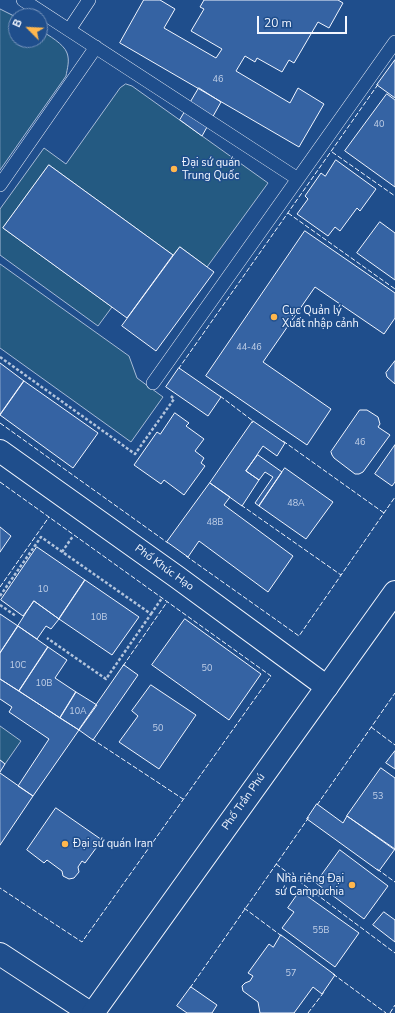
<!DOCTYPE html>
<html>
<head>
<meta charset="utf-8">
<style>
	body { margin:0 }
	#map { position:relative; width:395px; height:1013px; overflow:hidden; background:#1f4e8c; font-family:"Nunito Sans",sans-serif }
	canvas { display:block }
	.north { position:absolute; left:8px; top:8px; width:40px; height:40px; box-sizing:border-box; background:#1f4e8c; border:1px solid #7391ba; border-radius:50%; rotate:294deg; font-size:11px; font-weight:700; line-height:16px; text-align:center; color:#f2f6ff }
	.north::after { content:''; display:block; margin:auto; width:14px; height:18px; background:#ffb74d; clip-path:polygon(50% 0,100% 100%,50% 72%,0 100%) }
	.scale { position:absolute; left:257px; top:16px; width:90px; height:18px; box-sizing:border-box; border:2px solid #f2f6ff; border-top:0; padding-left:5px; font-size:12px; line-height:14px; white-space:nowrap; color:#f2f6ff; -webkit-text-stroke:3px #1f4e8c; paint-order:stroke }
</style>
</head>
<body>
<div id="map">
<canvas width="395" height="1013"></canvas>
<div class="north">B</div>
<div class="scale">20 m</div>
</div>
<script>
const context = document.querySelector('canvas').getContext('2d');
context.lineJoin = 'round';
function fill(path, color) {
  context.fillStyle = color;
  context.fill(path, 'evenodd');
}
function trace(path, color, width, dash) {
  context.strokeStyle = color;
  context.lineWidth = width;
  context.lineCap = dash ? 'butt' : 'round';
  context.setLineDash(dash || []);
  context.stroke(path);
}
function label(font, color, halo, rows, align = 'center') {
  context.font = font + ' "Nunito Sans",sans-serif';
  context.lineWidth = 3;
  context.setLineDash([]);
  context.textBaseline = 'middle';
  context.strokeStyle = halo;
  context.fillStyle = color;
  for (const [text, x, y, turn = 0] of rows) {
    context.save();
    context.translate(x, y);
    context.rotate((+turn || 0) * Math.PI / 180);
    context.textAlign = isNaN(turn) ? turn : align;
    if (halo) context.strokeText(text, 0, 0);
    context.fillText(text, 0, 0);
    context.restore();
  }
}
const green = new Path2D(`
	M0,9L16,17V40H40V30C48,35 64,44 67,53C70,61 67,69 66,76L0,170Z
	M126,84L132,86L268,183L207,267L180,247L173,255L49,165L3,228L112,307L98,326L0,255V209L44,148L66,164L120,88Z
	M0,264L129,356L137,378L163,397L131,442L0,348Z
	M0,726L21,741L5,764L0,760Z`);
fill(green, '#245a82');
trace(green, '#a8bbd7', 1);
const building = new Path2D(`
	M144,0H160L175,9L164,28L216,58L222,49L191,31L204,9L200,7L204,0H338L343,3L329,28L318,22L294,63L289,60L282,72L257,58L255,62L245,56L236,71L290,103L298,88L324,104L299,147L120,43Z
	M395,60V98L377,85Z
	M199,88L221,102L202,136L180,120Z
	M387,94L395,100V187L345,151Z
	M336,160L376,189L360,211L357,208L340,231L335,227L328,236L297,214L308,199L305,196L321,173L325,176Z
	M49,165L173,255L127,318L3,228Z
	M380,222L395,233V280L357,253Z
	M305,231L395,293V318L384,334L315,287L263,362L331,409L307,445L206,376Z
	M180,247L214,272L156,351L122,326Z
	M395,361V384L387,377L386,373Z
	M0,363L24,381L0,415Z
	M179,368L221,397L208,416L166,387Z
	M24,381L98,433L73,468L0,415Z
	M360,410H367L378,417L380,424L378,427L390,435L363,472L359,474H355L334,458L332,455L331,452Z
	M175,413L189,423L186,426L204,439L195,451L204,458L201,463L205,466L184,495L164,480L161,484L134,465L157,432L160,434Z
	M253,421L285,443L277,456L263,446L246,471L259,480L242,506L210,483Z
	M395,445V482L392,486L375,474Z
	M258,455L282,472L259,506L255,503L273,477L265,472L259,480L246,471Z
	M285,468L333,502L306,539L259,506Z
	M210,483L230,497L224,505L293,556L268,592L199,541L188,557L167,542Z
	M0,527L11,536L0,552Z
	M37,547L85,580L59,619L34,601L23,616L1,600Z
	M85,580L139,617L112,655L59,619Z
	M34,601L59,619L51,629L46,626L37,639L18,626Z
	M0,614L18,626L0,653Z
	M185,619L261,674L229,720L152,665Z
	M18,626L48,647L19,691L0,679V653Z
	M48,647L67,660L55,678L76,692L60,718L19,691Z
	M124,665L138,675L93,740L79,730Z
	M0,679L79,730L33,796L18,786L49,739L9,712L12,707L0,699Z
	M151,685L196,715L159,769L119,742L138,716L132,711Z
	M76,692L97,705L79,730L60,718Z
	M395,751V769L386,763Z
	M0,760L5,764L0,772Z
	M381,768L395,778V850L347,816Z
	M0,773L33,796L0,845Z
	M317,804L343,823L347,816L395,849L379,871L307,819Z
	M56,808L102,840L85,863L82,861L78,867L79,872L74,878L69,879L63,876L62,871L47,860L44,863L27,850Z
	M340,850L388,886L364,919L316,883Z
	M300,891L359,933L335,967L282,928L294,912L288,908Z
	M384,912L395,920V942L373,925Z
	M281,935L335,975L322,994L313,987L294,1013H260L258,1002L243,991L242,986L245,983L250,981L253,976L248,973L269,944L273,947Z
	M191,987L217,1005L212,1013H187L177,1006Z`);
fill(building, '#3563a3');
trace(building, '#f2f6ff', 1);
const lane = new Path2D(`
	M23,0L298,179
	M69,30L89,0
	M0,185L96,47
	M153,383L395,42`);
const street = new Path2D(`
	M0,451L177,577L327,687`);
const secondary = new Path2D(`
	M0,954L90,1013`);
const primary = new Path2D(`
	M93,1013L395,592`);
trace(lane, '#f2f6ff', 14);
trace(street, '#f2f6ff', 24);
trace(secondary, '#f2f6ff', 24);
trace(primary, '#f2f6ff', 24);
trace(new Path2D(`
	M0,357L135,454L174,399L171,396
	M62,552L73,536
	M0,596L41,537L151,614L106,679L47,638
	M0,605L16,616
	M151,614L162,598`), '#b3c4dc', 2.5, [3, 2]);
trace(lane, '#1f4e8c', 13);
trace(street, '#1f4e8c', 22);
trace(secondary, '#1f4e8c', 22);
trace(primary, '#1f4e8c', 22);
trace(new Path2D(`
	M332,152L395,196
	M288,213L395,289
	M180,369L179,368L379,83
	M220,396L253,421L252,423
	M0,423L168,543
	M283,441L384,513
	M0,482L271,676L82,942L0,888
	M241,505L341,575
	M186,556L299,636L395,497
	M0,587L49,517
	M123,666L167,602
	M371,727L395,745
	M92,739L183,799
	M317,805L395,693
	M276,864L395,953
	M377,869L395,882
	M244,908L283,937
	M333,974L386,1013
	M190,988L309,817
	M308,1013L324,992
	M390,1013L395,1005`), '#f2f6ff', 1, [5, 2]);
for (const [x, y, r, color] of [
	[174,169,4,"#ffb74d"],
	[274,317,4,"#ffb74d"],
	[65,844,4,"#ffb74d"],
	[352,885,4,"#ffb74d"]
]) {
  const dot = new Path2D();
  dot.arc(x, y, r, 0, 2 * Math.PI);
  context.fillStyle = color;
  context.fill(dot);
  trace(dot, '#1f4e8c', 1.5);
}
label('9px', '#c3d1e8', null, [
	["46",218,80],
	["40",379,125],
	["44-46",249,348],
	["46",360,443],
	["48A",296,504],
	["48B",215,523],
	["10",43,590],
	["10B",99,618],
	["10C",18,666],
	["50",207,669],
	["10B",44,684],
	["10A",78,712],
	["50",158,729],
	["53",378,797],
	["55B",321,931],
	["57",291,974]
]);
label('11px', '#f2f6ff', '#1f4e8c', [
	["Đại sứ quán",182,163],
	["Trung Quốc",182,176],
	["Cục Quản lý",282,311],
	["Xuất nhập cảnh",282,324],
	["Đại sứ quán Iran",73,844],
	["Nhà riêng Đại",344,879,"right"],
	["sứ Campuchia",344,892,"right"]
], 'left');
label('11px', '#f2f6ff', '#1f4e8c', [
	["Phố Khúc Hạo",164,568,36],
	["Phố Trần Phú",244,802,-55]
]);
</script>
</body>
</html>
